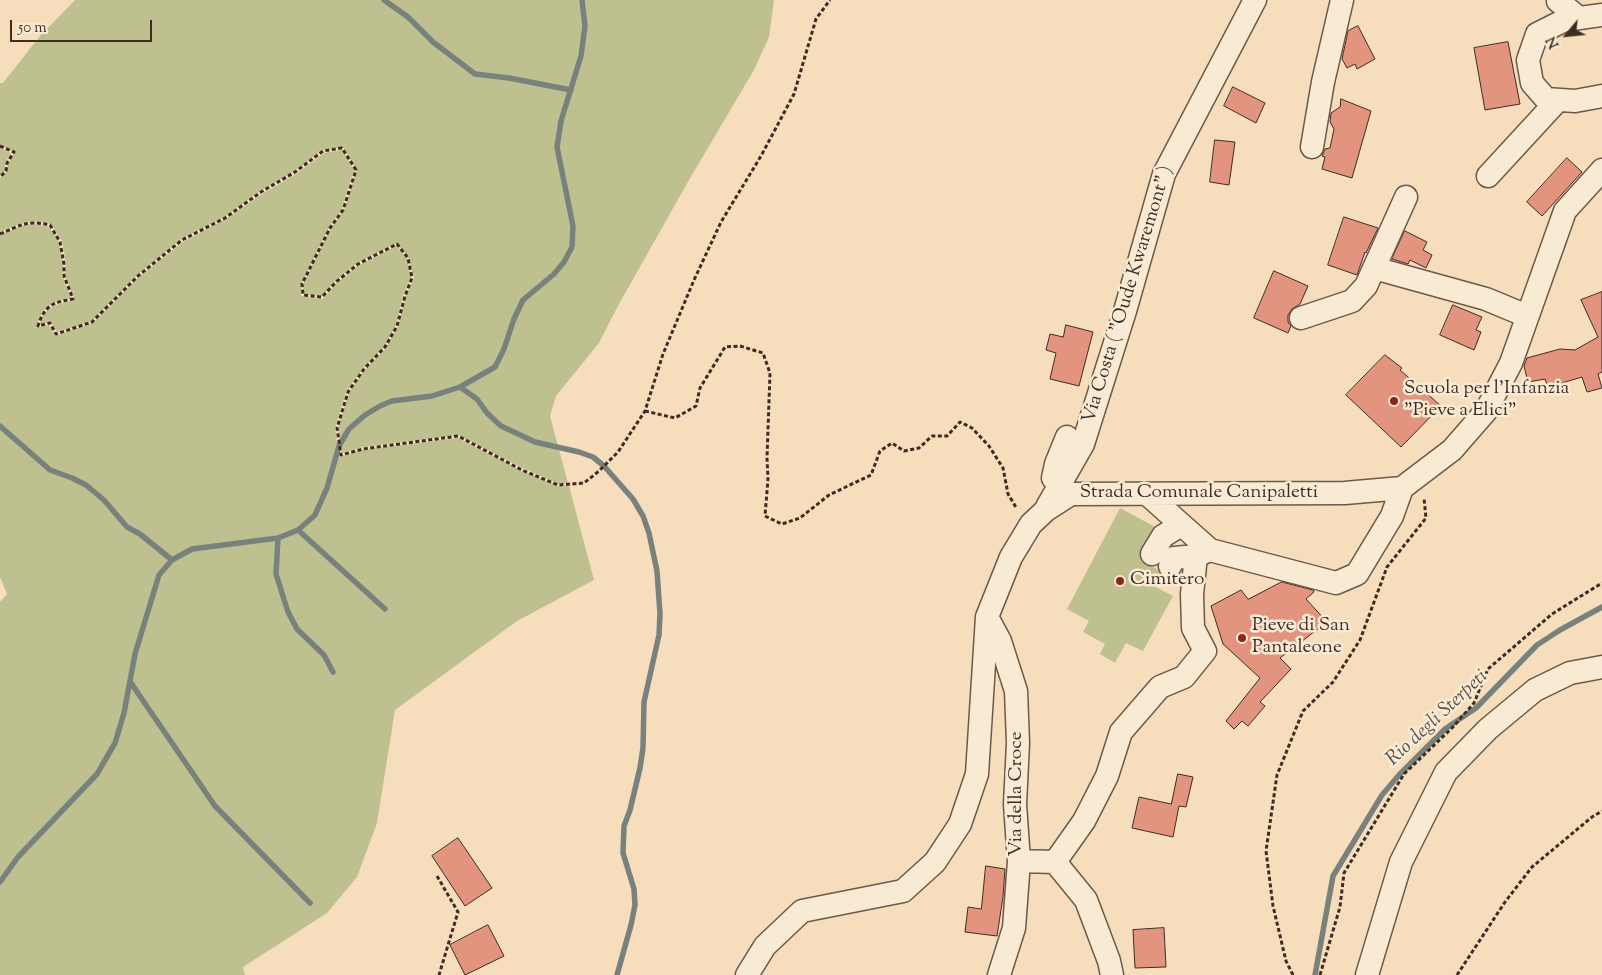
<!DOCTYPE html>
<html>
<head>
<meta charset="utf-8">
<style>
	body { margin:0 }
	#map { position:relative; width:1602px; height:975px; overflow:hidden; background:#f6debd; font-family:"Sorts Mill Goudy",serif }
	canvas { display:block }
	.north { position:absolute; left:1542px; top:10px; width:50px; height:50px; -webkit-text-stroke:4px #f9ead4; paint-order:stroke; rotate:242deg; font-size:14px; font-weight:700; line-height:20px; text-align:center; color:#3f2b24 }
	.north::after { content:''; display:block; margin:auto; width:18px; height:22px; background:#3f2b24; clip-path:polygon(50% 0,100% 100%,50% 72%,0 100%) }
	.scale { position:absolute; left:10px; top:20px; width:142px; height:22px; box-sizing:border-box; border:2px solid #3f2b24; border-top:0; padding-left:6px; font-size:15px; line-height:18px; white-space:nowrap; color:#3f2b24; -webkit-text-stroke:4px #f9ead4; paint-order:stroke }
</style>
</head>
<body>
<div id="map">
<canvas width="1602" height="975"></canvas>
<div class="north">N</div>
<div class="scale">50 m</div>
</div>
<script>
const context = document.querySelector('canvas').getContext('2d');
context.lineJoin = 'round';
function fill(path, color) {
  context.fillStyle = color;
  context.fill(path, 'evenodd');
}
function trace(path, color, width, dash) {
  context.strokeStyle = color;
  context.lineWidth = width;
  context.lineCap = dash ? 'butt' : 'round';
  context.setLineDash(dash || []);
  context.stroke(path);
}
function label(font, color, halo, rows, align = 'center') {
  context.font = font + ' "Sorts Mill Goudy",serif';
  context.lineWidth = 5;
  context.setLineDash([]);
  context.textBaseline = 'middle';
  context.strokeStyle = halo;
  context.fillStyle = color;
  for (const [text, x, y, turn = 0] of rows) {
    context.save();
    context.translate(x, y);
    context.rotate((+turn || 0) * Math.PI / 180);
    context.textAlign = isNaN(turn) ? turn : align;
    if (halo) context.strokeText(text, 0, 0);
    context.fillText(text, 0, 0);
    context.restore();
  }
}
fill(new Path2D(`
	M75,0H774L769,37L754,70L689,180L619,304L599,343L556,396L550,416L568,483L559,484L523,468L458,435L363,447L342,453L338,428L349,393L365,370L386,348L398,326L406,296L414,278L409,258L397,243L357,263L335,281L322,296L304,294L303,285L316,258L331,228L344,211L357,170L343,147L322,150L294,171L260,191L224,217L181,239L137,275L92,321L57,332L51,322L40,324C46,305 58,304 75,300L65,276L66,264L62,241L51,224C28,218 21,223 0,232V178L7,172L8,164L15,152L0,145V83H3L40,36Z
	M0,148L11,153L5,163V171L0,175Z
	M342,150L354,170L341,210L329,227L301,284V296L323,299L337,283L359,265L397,246L407,259L411,278L403,295L396,325L384,347L363,368L346,392L335,428L339,457L363,450L458,438L522,471L558,486H569L594,580L517,621L395,710L377,823L357,877L327,913L243,967L245,975H0V602L7,594L0,577V235C20,227 27,221 49,227L59,242L63,264L62,276L71,298C50,301 42,307 36,328L49,325L55,336L93,323L139,277L183,242L226,219L262,194L296,174L324,153Z
	M1120,508L1159,529L1142,561L1164,573L1156,587L1173,596L1143,651L1126,643L1115,663L1100,654L1105,644L1083,632L1089,621L1067,609Z`), '#bec18f');
trace(new Path2D(`
	M384,0L408,17L433,42L475,74L509,78L571,90
	M460,387L477,399L487,413L501,426L535,442L579,452L593,457L604,466L633,499L643,516L649,533L657,571L660,614L659,635L644,702L643,748L640,768L630,810L624,826L623,853L634,889L635,905L631,925L617,975
	M0,426L50,470L72,478L86,485L104,500L127,527L140,534L172,560
	M298,530L385,609
	M278,538L276,574L288,612L297,629L324,655L333,672
	M131,683L215,806L310,903
	M0,882L18,857L97,774L115,743L124,713L135,654L159,575L172,560L192,549L278,538L298,530L315,515L327,488L339,446L349,429L365,415L380,406L392,401L432,396L460,387L495,367L504,349L514,319L523,300L554,274L564,262L572,247L573,226L557,147L561,121L581,56L585,26L582,0
	M1315,975L1333,876L1382,795L1399,775L1445,729L1476,708L1537,645L1560,630L1602,607`), '#79817d', 5.5);
const building = new Path2D(`
	M1358,26L1375,59L1357,69L1355,64L1347,68L1342,59L1348,31Z
	M1508,42L1520,104L1485,110L1474,48Z
	M1233,87L1265,103L1256,123L1224,106Z
	M1341,99L1371,111L1352,178L1322,169L1325,157L1322,156L1325,149L1330,148L1334,129L1330,122L1331,113L1340,107Z
	M1215,140L1235,142L1229,185L1210,182Z
	M1567,158L1582,172L1542,216L1527,202Z
	M1344,217L1378,228L1366,253L1365,252L1357,275L1328,265Z
	M1405,231L1427,242L1423,250L1432,255L1426,268L1410,260L1408,264L1392,259Z
	M1274,271L1308,286L1300,304L1292,309L1288,315V322L1291,326L1288,333L1254,318Z
	M1602,292V372L1598,374L1602,388L1587,392L1582,377L1548,387L1545,379L1528,382L1524,366L1527,358L1560,349L1575,350L1598,337L1581,300Z
	M1453,305L1482,317L1476,330L1481,332L1474,350L1440,335Z
	M1066,325L1093,332L1079,386L1050,379L1056,353L1046,350L1050,334L1063,337Z
	M1385,355L1402,368L1400,370L1441,406L1401,447L1346,395Z
	M1282,582L1313,590L1314,592L1306,599L1327,622L1280,658L1291,669L1260,702L1265,706L1248,726L1242,721L1234,729L1226,721L1260,678L1223,644L1211,606L1241,590L1248,599Z
	M1178,774L1193,777L1186,807L1179,806L1173,837L1132,828L1139,797L1171,804Z
	M458,838L492,888L465,906L432,856Z
	M986,866L1005,869L1003,897L997,936L965,932L968,907L981,909Z
	M488,925L504,956L465,975L450,945Z
	M1164,928L1166,967L1135,968L1133,930Z`);
fill(building, '#e2947f');
trace(building, '#3f2b24', 1);
const minor = new Path2D(`
	M1558,1L1579,18
	M1602,15L1565,20L1537,34L1528,60L1532,83L1546,99L1575,101L1602,96
	M1312,147L1323,82L1342,0
	M1488,176L1558,100
	M1374,268L1486,299L1527,316
	M1301,318L1352,301L1366,286L1406,197
	M1053,478L1056,464L1067,437
	M1147,494L1210,550L1336,583L1357,574L1392,516L1402,488
	M1047,507L1083,444L1125,311L1164,174L1255,0
	M1152,554L1163,536L1181,525
	M1170,566L1174,558L1196,556
	M987,617L1000,641L1016,691L1018,743L1015,804L1019,861L1014,928L999,975
	M1019,861L1055,862L1084,821L1107,776L1121,732L1160,687L1184,677L1205,651L1193,628L1192,594L1196,556L1210,550
	M1055,862L1086,900L1109,961L1112,975
	M747,975L765,946L802,911L903,891L935,862L960,824L977,774L987,617L1011,557L1031,524L1046,510L1071,494L1345,493L1402,488L1452,450L1486,411L1511,363L1565,211L1602,170
	M1367,975L1401,862L1446,772L1488,729L1535,690L1570,673L1602,667`);
trace(minor, '#6d584a', 25);
trace(new Path2D(`
	M0,146L14,152L7,163L6,171L0,177
	M0,234C21,225 26,220 50,225L60,242L64,264V276L73,299C53,302 44,306 38,326L50,323L56,334L92,322L138,276L182,240L225,218L261,192L295,172L323,151L342,148L356,170L343,210L330,228L302,284L303,295L322,297L336,282L358,264L397,244L408,258L412,278L405,296L397,326L385,347L364,369L348,392L337,428L341,455L363,449L458,436L522,470L558,485L584,483L599,471L618,452L645,411L663,354L694,280L721,222L761,156L794,94L816,19L830,0
	M645,411L675,418L696,406L700,388L725,347L740,346L763,353L770,373L767,458L768,479L765,516L782,524L800,518L829,495L871,475L880,451L892,443L904,451L919,448L932,436H947L960,422L972,428L989,446L1003,468L1008,494L1017,509
	M437,876L458,912L439,975
	M1293,975L1286,961L1273,906L1266,851L1277,775L1303,711L1333,682L1360,640L1387,567L1426,518L1424,498
	M1320,975L1340,907L1344,873L1404,774L1452,728L1474,703L1488,669L1552,614L1602,583
	M1457,975L1505,902L1532,867L1592,817L1602,811`), '#3f2b24', 3, [4, 2.5]);
trace(minor, '#f9ead4', 22);
for (const [x, y, r, color] of [
	[1394,401,5,"#8f2418"],
	[1120,581,5,"#8f2418"],
	[1242,638,5,"#8f2418"]
]) {
  const dot = new Path2D();
  dot.arc(x, y, r, 0, 2 * Math.PI);
  context.fillStyle = color;
  context.fill(dot);
  trace(dot, '#f9ead4', 2);
}
label('19px', '#3f2b24', '#f9ead4', [
	["Via Costa ( \"Oude Kwaremont\" )",1129,295,-73],
	["Strada Comunale Canipaletti",1199,494],
	["Via della Croce",1018,794,-90]
]);
label('19px', '#3f2b24', '#f9ead4', [
	["Scuola per l'Infanzia",1404,390],
	["\"Pieve a Elici\"",1404,412],
	["Cimitero",1130,581],
	["Pieve di San",1252,627],
	["Pantaleone",1252,649]
], 'left');
label('italic 20px', '#574f49', '#f9ead4', [
	["Rio degli Sterpeti",1438,719,-43]
]);
</script>
</body>
</html>
